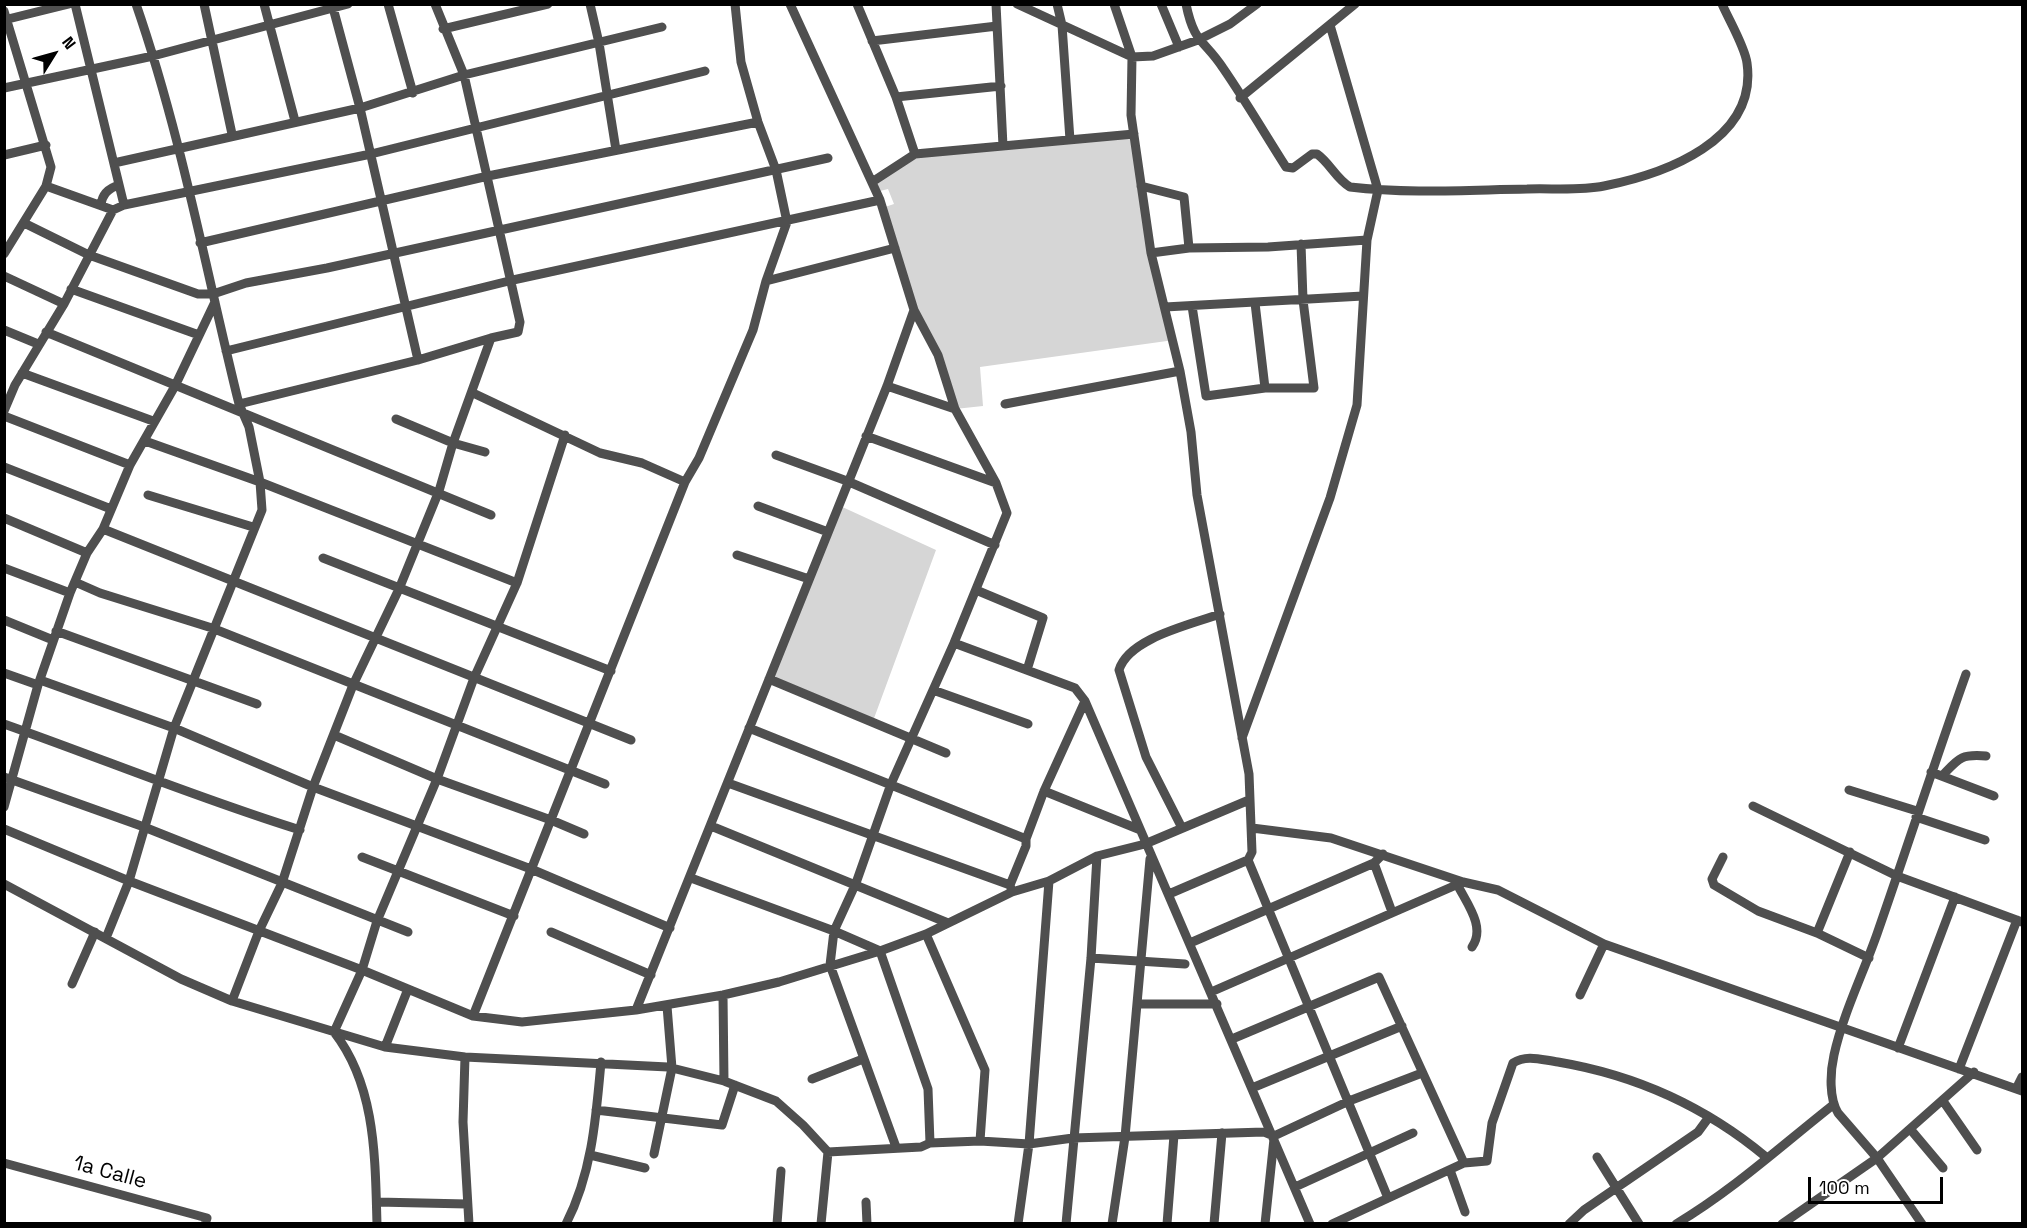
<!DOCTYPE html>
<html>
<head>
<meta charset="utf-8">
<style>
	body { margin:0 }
	#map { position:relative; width:2027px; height:1228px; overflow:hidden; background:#fff; font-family:"Space Grotesk",sans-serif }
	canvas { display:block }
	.frame { position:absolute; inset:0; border:6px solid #000; pointer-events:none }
	.north { position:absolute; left:24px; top:24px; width:60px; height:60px; -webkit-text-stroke:4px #fff; paint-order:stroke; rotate:53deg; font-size:16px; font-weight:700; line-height:24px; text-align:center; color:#000 }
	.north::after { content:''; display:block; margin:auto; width:21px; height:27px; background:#000; clip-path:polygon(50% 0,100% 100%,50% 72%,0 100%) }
	.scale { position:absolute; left:1808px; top:1177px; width:135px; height:27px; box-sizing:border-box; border:3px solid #000; border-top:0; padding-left:8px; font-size:18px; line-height:21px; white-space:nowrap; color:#000; -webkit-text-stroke:4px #fff; paint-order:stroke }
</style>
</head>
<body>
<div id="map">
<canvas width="2027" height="1228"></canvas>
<div class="frame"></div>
<div class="north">N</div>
<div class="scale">100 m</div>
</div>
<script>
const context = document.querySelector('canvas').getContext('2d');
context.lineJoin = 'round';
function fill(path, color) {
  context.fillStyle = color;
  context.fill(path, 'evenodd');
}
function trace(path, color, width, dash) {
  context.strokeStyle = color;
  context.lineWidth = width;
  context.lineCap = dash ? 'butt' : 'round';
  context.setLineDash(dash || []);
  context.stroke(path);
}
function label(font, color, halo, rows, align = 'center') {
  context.font = font + ' "Space Grotesk",sans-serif';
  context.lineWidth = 4.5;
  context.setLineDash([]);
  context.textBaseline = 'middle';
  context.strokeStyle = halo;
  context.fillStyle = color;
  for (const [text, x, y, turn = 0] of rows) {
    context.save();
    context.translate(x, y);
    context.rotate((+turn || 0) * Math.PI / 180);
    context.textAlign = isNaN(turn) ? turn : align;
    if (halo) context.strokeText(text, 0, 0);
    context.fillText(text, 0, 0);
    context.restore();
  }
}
fill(new Path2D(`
	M1134,134L1149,239L1174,340L980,367L983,406L955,409L949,383L914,310L882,208L894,204L888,189L876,192L872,182L915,154Z
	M838,505L936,550L873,721L769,679Z`), '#d6d6d6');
trace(new Path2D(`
	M75,4L124,205
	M204,4L232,134
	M264,4L295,121
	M332,4L360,108L418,360
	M388,4L413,93
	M435,4L464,75L520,322L518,332L491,338
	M590,4L599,43L616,150
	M857,4L896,97L915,154L872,182
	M996,4L1003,146
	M1017,4L1132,57L1153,56L1198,40L1230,24L1257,4
	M1057,4L1062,25L1070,140
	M1114,4L1132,57L1131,115L1151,253L1180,371L1191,432L1197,495L1249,774L1252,852L1248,860L1388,1198
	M1161,4L1179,47
	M1186,4C1194,44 1204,39 1223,68C1245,100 1265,134 1286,167L1293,168L1312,154H1317C1330,163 1336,179 1350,187C1409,194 1467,190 1527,189C1551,188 1579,191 1604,186C1664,174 1758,141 1747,63C1745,47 1729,20 1722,4
	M4,11L51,167L46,186L4,254
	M4,20L69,4
	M443,29L548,4
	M872,41L997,26
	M4,88L153,56L348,4
	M896,97L1001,86
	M1240,98L1355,4
	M915,154L1134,134
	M4,155L46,145
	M114,163L360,108L464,75L662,27
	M46,186L113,210L124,205L371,154L705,71
	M1141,186L1184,197L1189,248
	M101,205C102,194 109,188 119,185
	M24,223L89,255L198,294H213L246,283L327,268L828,158
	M200,243L488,176L758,122
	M1151,253L1189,248L1268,247L1367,240
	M4,276L64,304
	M766,281L895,248
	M71,289L199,335
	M1255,303L1265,388H1314L1303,300L1301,244
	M1192,306L1206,396L1265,388
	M1165,307L1363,296
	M4,330L38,344
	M46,332L491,515
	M226,351L513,280L880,200
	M22,373L153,421
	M887,386L955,409
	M473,393L600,453L642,463L685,482
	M1005,404L1180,371
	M4,411L15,385L64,304L113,210
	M4,416L130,465
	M396,419L453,443L485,452
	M866,436L996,483
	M145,441L260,482L517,583
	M776,455L847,481L995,545
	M4,467L111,509
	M148,495L253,527
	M758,506L828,532
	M4,518L87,553
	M103,529L631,740
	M737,555L809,579
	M323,558L611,671
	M4,568L70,593
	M75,582L100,593L212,628L605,784
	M976,590L1043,618L1027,670
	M4,620L53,640
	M56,631L257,704
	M954,643L1075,688L1085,701L1310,1224
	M4,673L38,685
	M769,679L946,753
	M40,680L174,728L313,787L531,869L670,928
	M933,690L1028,724
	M4,724C103,759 200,799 300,830
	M749,728L1026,839V846L1010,885L1012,892
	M334,735L437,779L551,820L584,834
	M1242,738L1330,498L1357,405L1367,240L1378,190L1330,25
	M1931,772L1994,796
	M1942,776C1959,758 1960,754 1986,756
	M4,777L144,827L408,932
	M728,783L1010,885
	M1849,790L1917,811
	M1044,791L1138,829
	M1753,806L1897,876L2022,922
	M4,807L38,685L70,593L87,553L103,529L130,465L175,386L215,302
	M1916,817L1985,840
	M711,826L948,923
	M1182,828L1146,757L1119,670C1129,638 1190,625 1220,614
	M1252,828L1331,838L1463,882L1498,890L1604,944L2022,1091
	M4,829L129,881L362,970L473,1016L522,1022L636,1010L723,995L779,982L880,951L926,934L1012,892L1049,881L1097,856L1145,844L1249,800
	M1026,839L1044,791L1085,701
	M1850,852L1817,933L1869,958
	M362,857L514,916
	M1723,857L1712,879L1714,885L1758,911L1817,933
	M1374,863L1392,912
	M691,878L834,931L880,951L928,1089L930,1143
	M4,884L181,979L232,1001L385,1047L465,1057L668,1067L724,1081L776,1101L803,1125L828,1152L821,1224
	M1457,884C1467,904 1486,927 1472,947
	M1169,894L1248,860
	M551,932L651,975
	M926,934L985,1070L980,1141
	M106,938L129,881L174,728L262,510L260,482L249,427L239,404C206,271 181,134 136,4
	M1190,943L1374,863L1383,854
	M1091,958L1185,964
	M72,984L95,932
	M1211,992L1463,882
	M723,995L724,1081
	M1580,995L1604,944
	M232,1001L259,931L282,883L313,787L353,685L399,589L439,491L453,443L491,338L418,360L239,404
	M1138,1004H1217
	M636,1010L887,386L914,310L880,200L790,4
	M473,1016L685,482L699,458L753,330L766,281L787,222L776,170L758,122L741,62L735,4
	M334,1032L362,970L377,921L437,779L474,678L517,583L565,435
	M334,1032C376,1086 375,1157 377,1224
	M1232,1039L1379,977L1464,1163L1487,1161L1492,1123L1513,1063C1527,1054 1542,1060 1558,1062C1635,1075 1706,1107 1766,1157
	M385,1047L408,989
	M1898,1048L1955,897
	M465,1057L463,1122L469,1224
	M1959,1069L2017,920
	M812,1079L863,1059
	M1252,1088L1402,1026
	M2016,1089L2022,1077
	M1943,1101L1977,1150
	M596,1110L722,1125L735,1085
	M1911,1130L1943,1168
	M896,1147L830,965L834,931L856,883L891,784L954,643L1007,513L996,483L955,409L938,355L914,310
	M828,1152L921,1147L930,1143L980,1141L1029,1144L1073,1138L1264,1132L1274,1136L1349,1101L1422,1073
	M654,1154L672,1068L667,1006
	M590,1155L645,1168
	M1597,1157L1639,1224
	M4,1163L207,1218L205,1224
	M1450,1170L1465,1212
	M1295,1187L1413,1133
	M377,1202L467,1204
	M866,1202L867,1224
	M566,1224C592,1173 596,1118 601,1062
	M777,1224L781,1171
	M1018,1224L1029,1144L1049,881
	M1066,1224L1091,958L1097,856
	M1112,1224L1125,1137L1150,859
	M1167,1224L1174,1135
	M1214,1224L1222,1133
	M1265,1224L1274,1139
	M1332,1224L1464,1163
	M1569,1224L1584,1210L1698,1132L1709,1117
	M1676,1224C1733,1190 1781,1146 1833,1105
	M1782,1224L1877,1158L1974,1072
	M1922,1224L1877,1158L1838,1113C1829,1098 1830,1073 1834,1055C1843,1014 1863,974 1877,934C1907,848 1935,761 1966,674`), '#4f4f4f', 9);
label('21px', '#000', '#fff', [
	["1a Calle",110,1173,15]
]);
</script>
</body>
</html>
